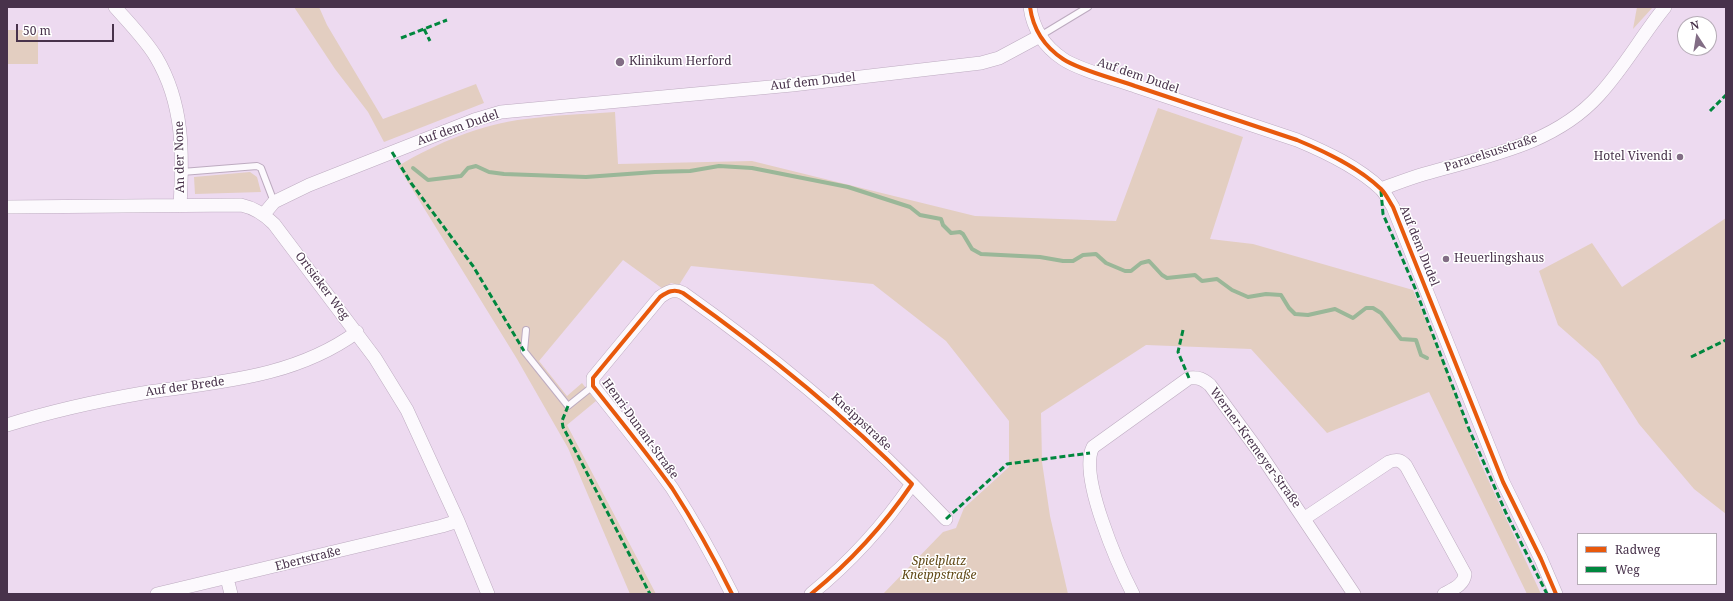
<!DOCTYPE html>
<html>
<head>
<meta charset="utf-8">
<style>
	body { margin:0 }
	#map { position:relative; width:1733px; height:601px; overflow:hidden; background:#eddaf0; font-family:"Noto Serif",serif }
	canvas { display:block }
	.frame { position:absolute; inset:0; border:8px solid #48324b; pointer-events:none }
	.legend { position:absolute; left:1577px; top:533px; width:140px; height:52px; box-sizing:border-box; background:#fff; border:1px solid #b6adb7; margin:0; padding:5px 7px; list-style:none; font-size:12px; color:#48324b }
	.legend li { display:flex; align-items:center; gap:8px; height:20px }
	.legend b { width:20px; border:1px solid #b6adb7 }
	.north { position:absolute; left:1677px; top:16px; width:40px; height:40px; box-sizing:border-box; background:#fff; border:1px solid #b6adb7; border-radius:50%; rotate:348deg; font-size:11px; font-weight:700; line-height:16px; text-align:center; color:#48324b }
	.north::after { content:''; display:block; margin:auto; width:14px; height:18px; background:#826d85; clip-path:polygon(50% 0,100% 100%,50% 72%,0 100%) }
	.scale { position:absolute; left:16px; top:24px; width:98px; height:18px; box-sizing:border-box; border:2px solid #48324b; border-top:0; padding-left:5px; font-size:12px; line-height:14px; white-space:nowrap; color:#48324b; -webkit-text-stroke:3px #fff; paint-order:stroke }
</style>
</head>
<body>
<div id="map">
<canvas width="1733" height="601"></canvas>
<div class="frame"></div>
<ul class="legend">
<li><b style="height:5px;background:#e8590c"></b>Radweg</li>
<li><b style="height:5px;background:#00873e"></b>Weg</li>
</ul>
<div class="north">N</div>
<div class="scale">50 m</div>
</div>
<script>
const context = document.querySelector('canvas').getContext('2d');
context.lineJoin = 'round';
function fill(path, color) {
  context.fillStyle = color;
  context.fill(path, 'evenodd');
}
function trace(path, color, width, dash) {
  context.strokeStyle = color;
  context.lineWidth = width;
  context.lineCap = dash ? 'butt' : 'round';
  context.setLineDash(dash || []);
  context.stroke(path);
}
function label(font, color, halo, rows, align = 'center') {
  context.font = font + ' "Noto Serif",serif';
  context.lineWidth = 3;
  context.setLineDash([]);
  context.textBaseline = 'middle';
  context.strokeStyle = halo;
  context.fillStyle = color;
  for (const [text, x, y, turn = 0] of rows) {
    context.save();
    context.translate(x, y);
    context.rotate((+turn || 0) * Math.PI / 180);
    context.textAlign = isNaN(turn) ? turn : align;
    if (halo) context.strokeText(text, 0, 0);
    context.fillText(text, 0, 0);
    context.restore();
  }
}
fill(new Path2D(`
	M294,7H319L327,25L383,119L476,84L484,103L384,142L368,112L335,69Z
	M1637,7H1653L1633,29Z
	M7,30H38V64H7Z
	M1158,108L1243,137L1210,239L1253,244L1413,290L1444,362L1480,462L1541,594H1527L1429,392L1327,433L1251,349L1146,345L1041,413L1042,462L1050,516L1068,594H883L943,532L956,528L964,508L1009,467V421L946,341L873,284L691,266L679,285L671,283L663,289L623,260L539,361L567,396L582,383L596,401L567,425L656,594H630L568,448L517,359L398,166C437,143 481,124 526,119C555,115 585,114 615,112L618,164L752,161L975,216L1116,221Z
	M250,172L257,177L261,192L195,194L194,177Z
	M1726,218V514L1694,489L1639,424L1599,361L1558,325L1539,271L1592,243L1622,287Z`), '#e3cec1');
trace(new Path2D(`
	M413,168L428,180L461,176L468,168L476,166L489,172L504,174L586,177L655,172L690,171L719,166L752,168L848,187L910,207L920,215L941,219L943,225L951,233L960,232L963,234L972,249L981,254L1040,257L1063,261H1073L1083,255L1096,254L1106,263L1125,271H1131L1141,263L1149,261L1162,275L1167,278L1195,275L1202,281L1217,279L1232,290L1248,297L1266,294L1281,295L1289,308L1295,314L1308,315L1335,309L1353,318L1366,308H1373L1381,313L1401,339L1416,340L1421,355L1427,358`), '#9ab798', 4);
const service = new Path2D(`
	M1040,36L1088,7
	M182,172L257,166L261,168L274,202
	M526,330L524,351L568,406L593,386`);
const minor = new Path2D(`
	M115,7C129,23 145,39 156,57C184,104 183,154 180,206
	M1030,7C1033,29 1045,47 1063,59C1079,70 1116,79 1135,86C1189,104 1243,122 1297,140C1326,152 1358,167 1381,189C1386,194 1389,201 1393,207L1503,482L1541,559L1556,594
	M1381,189C1395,184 1410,178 1424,174C1486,156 1554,145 1599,95C1624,68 1642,35 1665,7
	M7,207L241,205C255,208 264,214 274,224L375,358L407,410L458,521L488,594
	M264,214L274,202L309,185L474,120L501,112L792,85L981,63L999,58L1040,36
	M7,425C52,411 97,401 143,393C217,382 294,378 357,332
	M912,484L946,519
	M1305,518L1389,462C1397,459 1401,460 1406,466L1465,574C1464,585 1453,589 1444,594
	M227,578L231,594
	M157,594L442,526L458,521
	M732,594C714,558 694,522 672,488C647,453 620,420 593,386V378L660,297C667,292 674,288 683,293C765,351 842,413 912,484C884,525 849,563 811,594
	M1133,594C1119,567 1078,475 1093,447L1189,378C1199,377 1203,379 1210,385L1257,449L1354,594`);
trace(service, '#bdabc0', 8);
trace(minor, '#bdabc0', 14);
trace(service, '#fcf9fd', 6);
trace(minor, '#fcf9fd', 13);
trace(new Path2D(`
	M424,29L430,41
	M401,38L447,20
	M1710,111L1726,95
	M392,152L411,183L473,266L524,351
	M1381,191L1383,214L1415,288L1469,429L1506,513L1547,594
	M1183,330L1178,352L1189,378
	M1691,357L1726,340
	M568,406L562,421L563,427L650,594
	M946,519L1007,464L1090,453`), '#00873e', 3, [6, 3]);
trace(new Path2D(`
	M1030,7C1033,29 1045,47 1063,59C1079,70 1116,79 1135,86C1189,104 1243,122 1297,140C1326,152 1358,167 1381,189C1386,194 1389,201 1393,207L1503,482L1541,559L1556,594
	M732,594C714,558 694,522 672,488C647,453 620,420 593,386V378L660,297C667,292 674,288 683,293C765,351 842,413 912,484C884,525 849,563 811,594`), '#e8590c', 4);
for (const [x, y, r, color] of [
	[620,62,5,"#826d85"],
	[1680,157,4,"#826d85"],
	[1446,259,4,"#826d85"]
]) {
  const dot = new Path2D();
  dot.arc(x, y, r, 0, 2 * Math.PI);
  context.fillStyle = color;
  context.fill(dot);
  trace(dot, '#fff', 1.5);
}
label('12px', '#48324b', '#fff', [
	["Klinikum Herford",629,62],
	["Hotel Vivendi",1672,157,"right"],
	["Heuerlingshaus",1454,259]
], 'left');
label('12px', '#48324b', '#fff', [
	["Auf dem Dudel",1138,76,19],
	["Auf dem Dudel",813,82,-6],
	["Auf dem Dudel",458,128,-19],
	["Paracelsusstraße",1491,153,-18],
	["An der None",180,157,-91],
	["Auf dem Dudel",1419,246,68],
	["Ortsieker Weg",322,286,53],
	["Auf der Brede",185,387,-8],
	["Kneippstraße",861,422,43],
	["Henri-Dunant-Straße",640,429,54],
	["Werner-Kremeyer-Straße",1255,448,54],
	["Ebertstraße",308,559,-14]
]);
label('italic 12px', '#604815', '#fff', [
	["Spielplatz",939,562],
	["Kneippstraße",939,576]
]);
</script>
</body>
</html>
